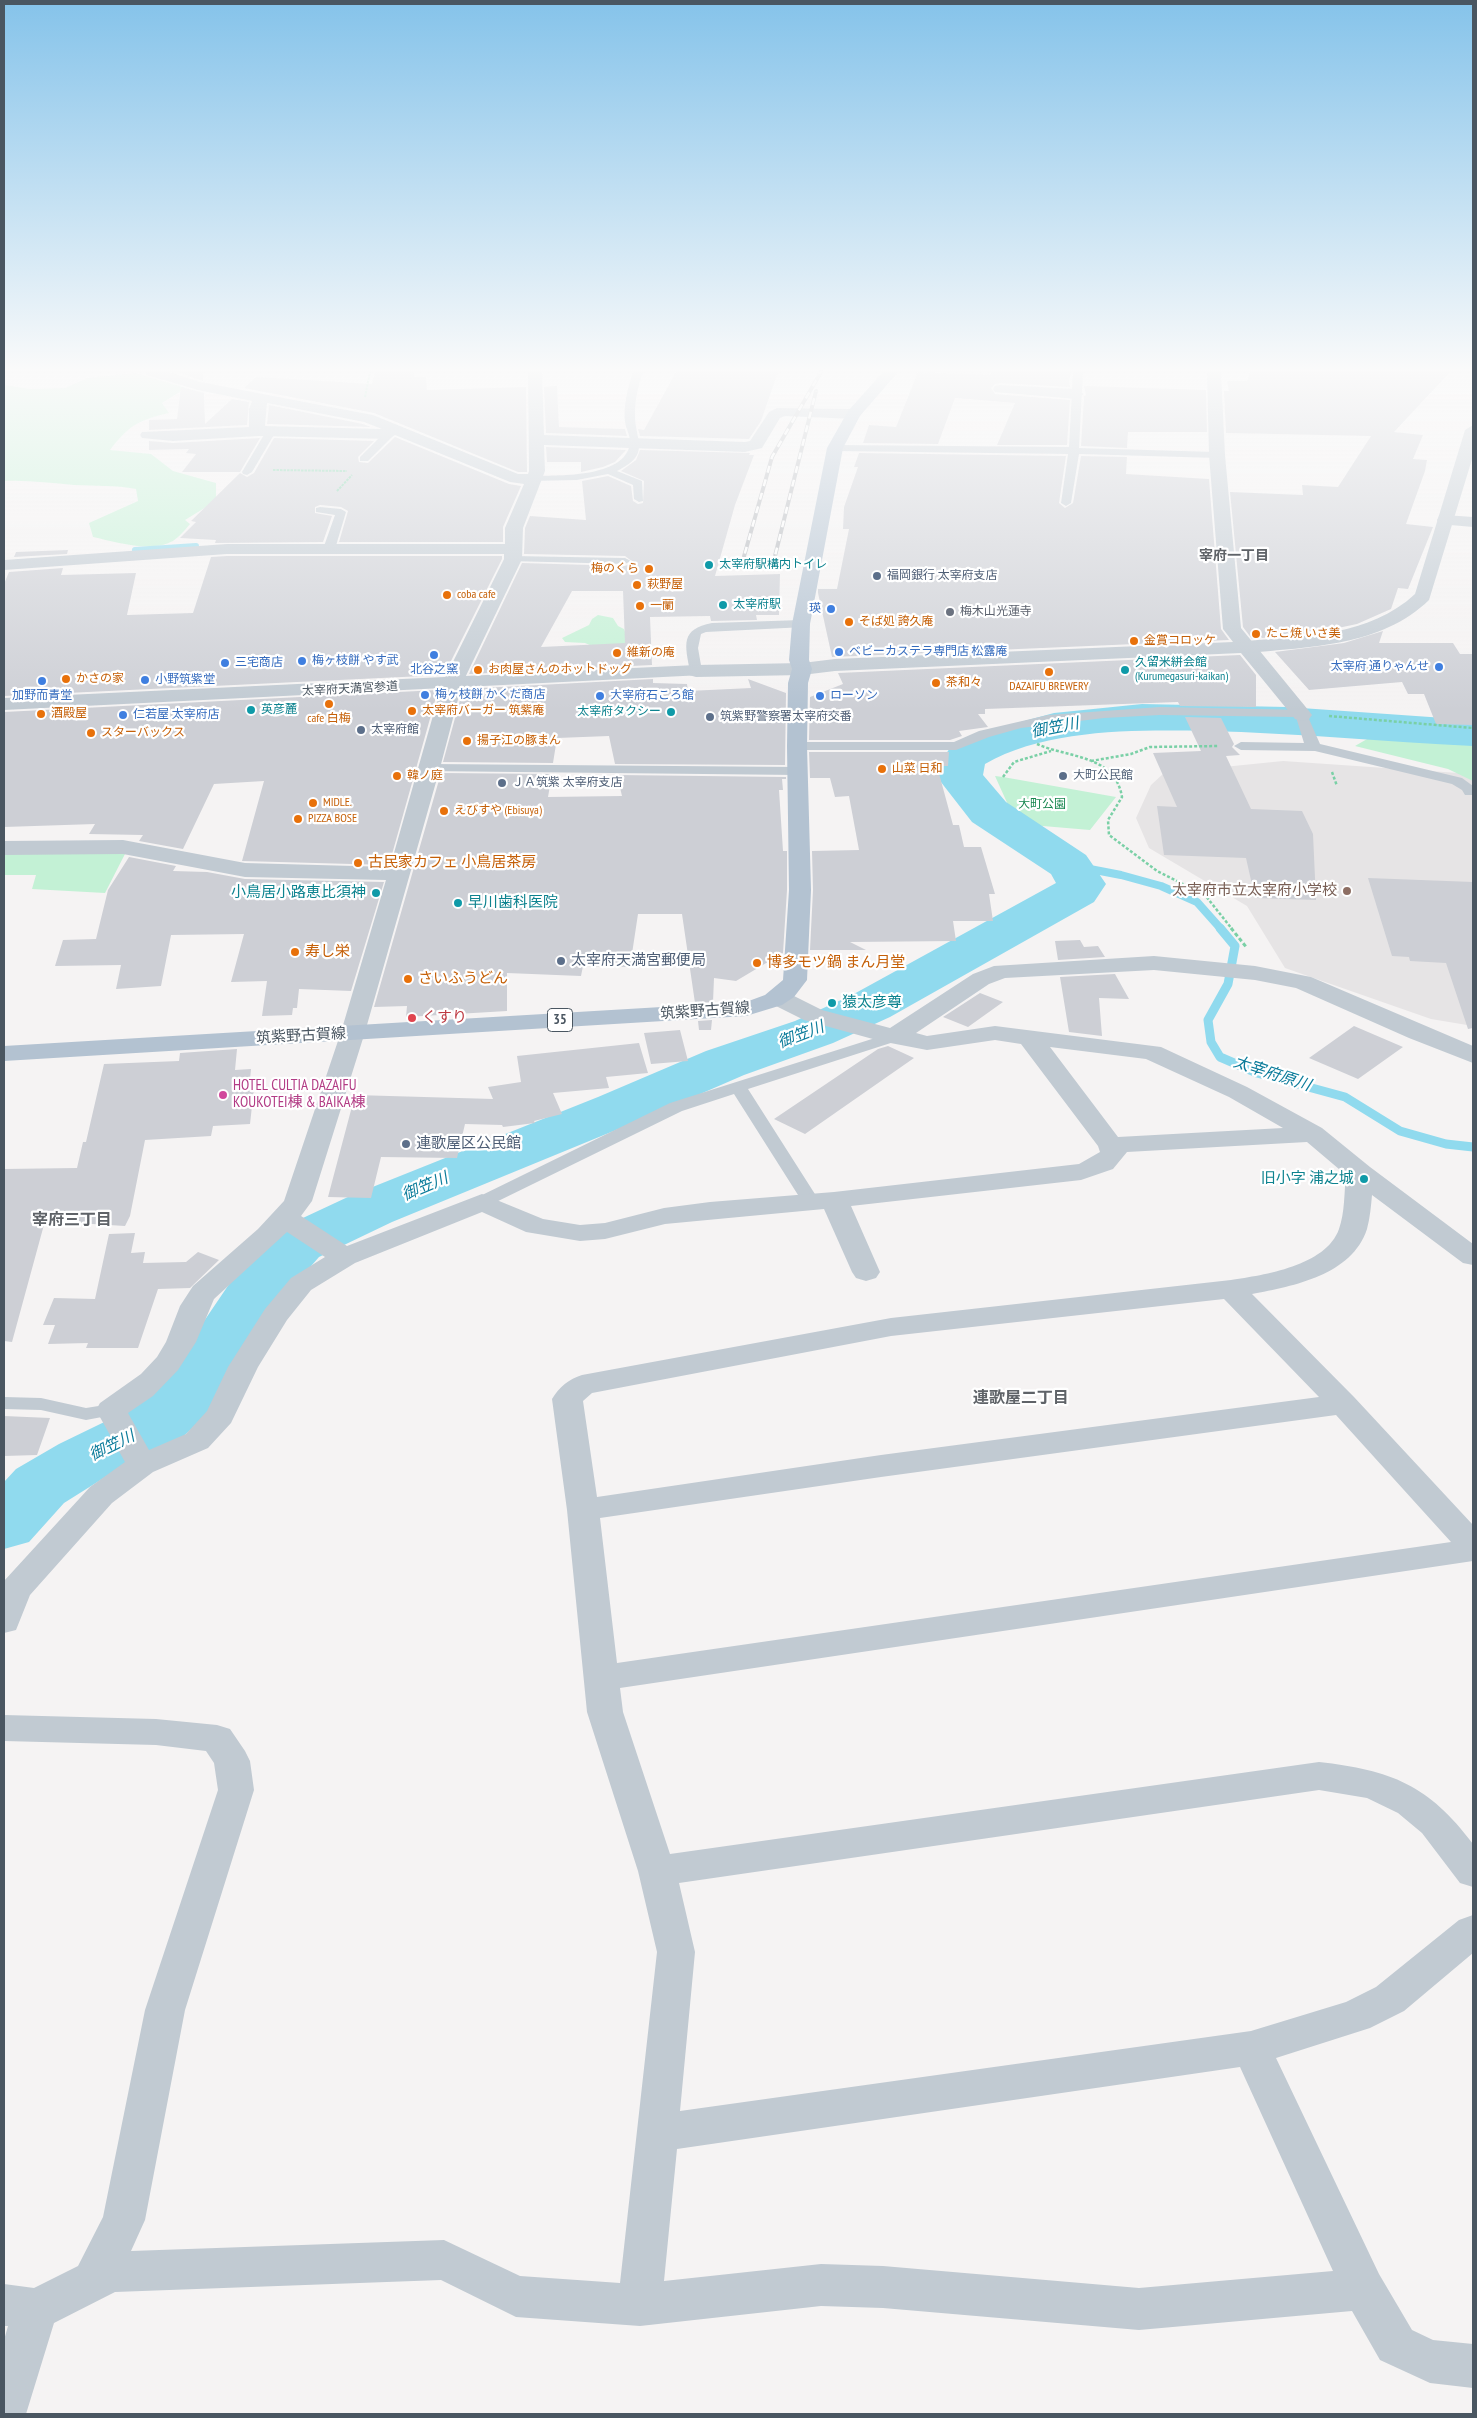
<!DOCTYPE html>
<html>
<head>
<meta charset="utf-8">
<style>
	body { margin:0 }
	#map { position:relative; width:1477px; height:2418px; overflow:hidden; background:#f5f3f3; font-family:"PT Sans Narrow",sans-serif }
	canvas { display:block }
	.frame { position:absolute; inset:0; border:5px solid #4a5661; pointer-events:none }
</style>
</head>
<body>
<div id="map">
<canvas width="1477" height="2418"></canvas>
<div class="frame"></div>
</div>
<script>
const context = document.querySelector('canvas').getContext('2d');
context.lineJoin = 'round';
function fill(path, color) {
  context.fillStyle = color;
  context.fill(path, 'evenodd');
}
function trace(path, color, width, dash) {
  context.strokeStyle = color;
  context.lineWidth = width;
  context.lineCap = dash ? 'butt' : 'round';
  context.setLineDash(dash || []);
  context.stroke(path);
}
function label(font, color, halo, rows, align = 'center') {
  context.font = font + ' "PT Sans Narrow","Noto Sans JP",sans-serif';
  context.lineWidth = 4.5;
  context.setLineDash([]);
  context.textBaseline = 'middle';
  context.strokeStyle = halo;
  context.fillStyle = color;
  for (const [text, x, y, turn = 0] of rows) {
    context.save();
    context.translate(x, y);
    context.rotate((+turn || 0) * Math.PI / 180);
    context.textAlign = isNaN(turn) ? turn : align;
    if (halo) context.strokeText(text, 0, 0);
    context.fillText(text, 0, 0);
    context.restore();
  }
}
fill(new Path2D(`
	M1283,761L1473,774V1026L1431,1019L1285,968L1247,906L1149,848L1136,818L1151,785L1164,773Z`), '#e6e4e5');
fill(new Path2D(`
	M135,373L186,388L162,403L169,413C139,420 129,425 110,450L151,454L173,471L216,483V501L185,520L190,524C185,530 179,537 173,541C151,553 116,542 93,537L89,523L138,501L136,489C115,485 95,486 74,485C50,483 28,480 4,481V385L31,389L65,388L88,378Z
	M598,615L613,618L618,626L624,629L629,643L607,652L585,643L565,642L562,638L589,625L592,619Z
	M1374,735L1473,745V781L1448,769L1355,746Z
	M995,776L1003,777L1116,797L1090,830L1031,825L1009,807Z
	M4,852H126L105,893L32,889L36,875H4Z`), '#c3f1d5');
trace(new Path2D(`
	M135,550L196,546`), '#90daee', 6);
trace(new Path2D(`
	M1069,865L1121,875L1161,886L1197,902L1221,929`), '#90daee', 8);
trace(new Path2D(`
	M1220,928L1235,946L1228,984L1208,1020L1211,1042L1220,1057L1257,1073L1345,1097L1400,1131L1446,1144L1473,1147`), '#90daee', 9);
fill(new Path2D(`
	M1142,704L1287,707L1473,720V746C1385,742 1297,733 1208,731C1138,730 1048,728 985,764L983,775L1006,802L1086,855L1106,884L1094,902L890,1017L833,1043L744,1075L638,1121L392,1222L319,1257L284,1297L206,1416L177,1442L107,1476L64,1503L29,1542L4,1549V1482L16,1469L59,1444L129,1410L160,1386L238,1271L275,1231L350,1196L598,1097L706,1051L795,1021L852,995L1056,883L1051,874L972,822L937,777V766L953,744L969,736L1054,713Z`), '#90daee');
fill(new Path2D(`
	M182,372H203V381L182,374Z
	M375,372H414V377H426L427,390L526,387L527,472H518L374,413L244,388L256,377L372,384Z
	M676,372H778L761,421L749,439L640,436L638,429L644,430Z
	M918,372L990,375L992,372H1071L1069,381L1070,387L1000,383L995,384L991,388L995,394L1070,400L1067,445H997L1015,403L955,398L938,444L863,443L869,425L896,427Z
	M1250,372H1450L1394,432L1423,435L1413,459L1427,460L1425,471L1406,524L1433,527L1408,589L1398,588L1391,609L1357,624L1314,633L1262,638L1257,632V638L1252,639L1243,627L1230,492L1303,495L1302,485L1338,487L1371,436L1226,433L1224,391H1229L1227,381H1247Z
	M557,386L559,427L625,429L627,436L546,433L544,387Z
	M1084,386L1206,390L1207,432H1128L1127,448L1081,446L1084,396L1086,395Z
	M181,387L204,393L205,424L232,399L249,402L247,425L149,430V420L177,419Z
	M269,405L363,424L371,427L267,424Z
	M395,437L509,484L521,486L503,527V542H339L348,511L341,507L320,505L315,507V513L332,516L323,542L215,543L216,540L180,538L196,522L191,521L240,473L247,477L254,473L274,438L374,441L358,457L359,462L368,463Z
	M260,438L240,472H182L196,454L186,453L189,449L149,450V441L173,443Z
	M546,447L626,450L615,462L603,467L581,472V462H547Z
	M640,450L750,453L749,455H754L735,505L715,576L780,574L779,615H756L757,620L711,621L710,616L650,617L652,665L469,674L522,563L625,566L633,562L625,556L524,554L525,528L530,516L586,520L582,481L608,476L631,486L633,501L638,504L643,503L644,481L621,471L636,460ZM572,591H623L625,643L541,647Z
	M859,453L1066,456L1059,503L1065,508L1073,503L1081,456L1127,457L1126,474L1209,479L1221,629L1229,640L832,657L818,593V589H837L849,529H843L844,507L858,467H854Z
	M68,550L67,554L14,557L16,552Z
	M227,556H502V559L444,675L4,696V584L9,572L63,568L61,575L136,573L127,615L193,613L211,557Z
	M1383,631L1379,643H1453L1460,654H1473V725L1436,724L1424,694H1408L1402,682L1309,690L1275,652L1344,643Z
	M1240,655L1256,675V707L1180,706L1178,702L985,709V714H978L988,727L959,731L962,736L950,740H809L810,697L843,684L838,673Z
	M653,679V683L687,684L688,691L751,688L748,679L786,693L785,765L615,764L609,736L557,738L553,763L443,762L463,689Z
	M438,690L389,865L242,861L264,781L214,784L183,849L139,841L143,835L89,834L95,824L4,827V712Z
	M1185,717L1221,718L1234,744L1232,747L1240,755L1226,756L1251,809L1302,811L1313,834L1316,900L1255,898L1246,858L1164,855L1157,806L1177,807L1153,753L1201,751Z
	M809,752H949L948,766H937L953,825H959L964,847H981L995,894H989L993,921H953L956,941L850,942L866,950H810L813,890L812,851L859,850L849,796L835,797L830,778H810Z
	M441,773L552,774L548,797L622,796L617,775L786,777V779H782L783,790H779L783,851H787V890L783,953L736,981L714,978L713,1002L695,1003L682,914H638L630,967L583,966L581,976L507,973V1011L406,1017L407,1006L374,1007Z
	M129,857L176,866L173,871L207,872L245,879L384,882L351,991L299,989L297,1008H293L292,1015L262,1016L267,981L231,982L244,934L171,935L161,986L116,989L121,965L55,966L63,940L96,939L108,890Z
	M1368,878L1473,882V1028L1468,1029L1446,963L1410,961L1409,957L1392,956Z
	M1080,940L1084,947L1098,946L1105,957L1058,960L1055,941Z
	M1115,974L1129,999L1099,998L1102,1036L1069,1032L1060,977Z
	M980,993L1003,1002L968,1027L943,1017Z
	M712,1020L711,1030H699L698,1021Z
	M1354,1026L1403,1047L1358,1079L1309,1058Z
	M680,1030L688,1061L651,1064L644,1033Z
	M639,1043L648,1073L606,1077L609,1088L553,1093L562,1114L534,1121L535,1123L503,1127L502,1125L465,1124L457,1158L381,1157L371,1198L328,1197L355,1095L493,1099L488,1087L521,1082L517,1056Z
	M888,1046L914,1058L805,1134L774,1119L878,1049Z
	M237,1049L235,1070L251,1069L250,1079H255L250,1124L213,1126L211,1136L145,1140L130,1216L125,1226L45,1221L12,1342L4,1341V1169L77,1168L83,1142H86L104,1064L179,1061L180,1053Z
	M135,1233L131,1253L145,1252L143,1263L186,1262L198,1252L219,1260L190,1288L158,1289L138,1348H86L88,1343L48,1344L55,1325H43L54,1298L95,1299L109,1234Z
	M4,1416L50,1418L37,1455L4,1456Z`), '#cdcfd5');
trace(new Path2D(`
	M365,397L370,372
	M273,470L347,471
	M337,491L352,475`), '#7ad0a6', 2, [2.5, 1]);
trace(new Path2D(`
	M1329,716L1473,728
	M1037,744C1067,758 1115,754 1122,797L1108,820L1109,835L1157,871L1205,895L1232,929
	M1091,761L1131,754L1150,747L1218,746
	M1332,772L1337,786
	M1003,777L1014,762L1051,751`), '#7ad0a6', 2.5, [3, 2]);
trace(new Path2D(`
	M1231,928L1247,948`), '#7ad0a6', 3, [4, 2.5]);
fill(new Path2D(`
	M633,372H643C638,386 635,400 635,415C635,441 652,454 617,471L642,481L643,501L639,502L634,499L633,485L608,474L577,480L530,481V477L534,476C560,475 624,478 630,444C631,437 626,429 625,422C623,406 628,387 633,372Z
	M1073,372H1083L1079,448L1217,452L1222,455L1217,458L1079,454L1071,503L1066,506L1061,503L1068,454L835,451L830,448L835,445L1069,447Z
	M270,430L275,433L252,472L247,475L243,474L242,472L265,433Z
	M389,431L394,434L393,436L368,461H360V457L385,432Z
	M320,507L341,509L346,512L335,549L329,552L323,549L335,515L316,512V508Z
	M513,556L625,558L631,561L625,564L509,561L507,559Z
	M801,620L807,624L805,627L706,632L701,634L698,648L702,671L696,675L690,671C685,645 680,629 712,623Z
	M1160,707L1305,710L1320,744L1462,778L1473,786V795H1465L1462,790L1452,784L1315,751L1241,750L1234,746L1241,742L1304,743L1296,717L1160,715L1104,718L1021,728L989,737L956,750H797L790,746L797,742H954L979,731L1048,715Z
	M430,764L797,767L804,771L797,775L425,771L423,768L425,765Z
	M894,1032L900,1034L902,1037L900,1040L748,1089L820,1202L817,1206H805L734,1094L682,1111L488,1206H476L473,1202L476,1198L670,1103Z
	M4,1397L41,1398L86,1408L111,1404L118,1406L121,1410L118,1414L86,1420L41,1410L4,1409Z`), '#c1cad2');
fill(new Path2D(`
	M696,665L703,667L705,671L703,675L4,710V698Z`), '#c1cad2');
fill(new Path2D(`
	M145,372H169L200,382L373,415L518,474H528L529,471L528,372H542L544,435L745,442L750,441L769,412L777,408L853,409L861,414L853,419L785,416L780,418L762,448L745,452L544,445L545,471L523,528L522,559L462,684L440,768L365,1032L312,1201L301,1216L347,1246L482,1194L543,1219L580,1225L605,1223L664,1208L710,1202L834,1192L1079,1164L1100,1152L1098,1146L1021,1044L995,1040L927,1050L880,1041L804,1020L770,1003L767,998L770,993L779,991L788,993L822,1010L890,1028L973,974L994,966L1154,956L1255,966L1311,977L1473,1046V1063L1409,1038L1296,988L1255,980L1154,970L1005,978L989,984L916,1033L927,1036L995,1026L1161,1047L1247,1087L1322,1128L1370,1167L1473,1244V1265L1463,1263L1372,1195C1371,1206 1370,1218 1367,1229C1352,1275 1294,1286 1252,1294L1354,1397L1473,1525V1561L620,1688L623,1712L670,1854L1319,1762C1391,1770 1429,1785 1473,1844V1887L1460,1883L1422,1833L1398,1813L1367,1798L1319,1790L679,1883L695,1952L680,2111L1251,2031L1346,2002L1376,1987L1459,1920L1473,1915V1953L1404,2011L1370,2028L1276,2058L1379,2274L1412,2330L1433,2340L1473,2344V2388L1430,2383L1380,2360L1352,2311L1139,2330L883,2308L821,2306L640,2326L516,2317L441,2280L115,2292L54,2323L26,2414H4V2340L8,2326H4V2284L34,2288L78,2266L103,2217L145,2010L218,1790L214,1763L206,1751L156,1745L4,1741V1715L156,1719L217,1725L230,1729L245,1751L250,1761L254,1790L185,2010L145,2220L131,2251L444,2240L520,2276L620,2283L657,1952L638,1871L587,1712L567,1510L552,1399C559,1387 569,1379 582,1375L891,1318L1231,1280C1264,1275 1326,1266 1339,1229C1345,1212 1344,1193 1346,1175L1307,1142L1127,1152L1113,1169L1081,1180L851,1206L880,1272L876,1278L866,1281L856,1278L852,1272L824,1209L665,1224L605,1239L580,1241L526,1232L482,1212L355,1263L311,1290L287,1320L258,1367L231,1423L208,1448L153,1472L112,1503L30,1595L16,1630L4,1633V1581L90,1487L125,1462L96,1410L100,1403L141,1374L157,1357L166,1342L180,1306L193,1286L258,1229L284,1201L341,1032L386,880L245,877L123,854L4,855V841L123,840L245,863L390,867L442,684L504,559V554H227L4,570V560L227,544H505V528L524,484L510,482L395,435L388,439L259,436L173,441L142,438L140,435L142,432L249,427V409L252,401L198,390L147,375ZM267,403L364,422L382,429L265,426ZM1050,1047L1146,1059L1229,1097L1283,1128L1118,1137ZM287,1232L325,1257L291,1278L265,1309L228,1367L207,1411L186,1434L149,1450L128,1413L153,1396L178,1370L196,1342L214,1299ZM1224,1299L1319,1397L881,1455L597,1497L583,1401L592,1393L891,1336ZM1336,1415L1451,1542L617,1663L600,1518L881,1477ZM1240,2067L1333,2271L1139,2288L883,2266L821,2264L664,2281L677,2149Z
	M1207,372H1221L1225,455L1241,628L1309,711L1312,715L1309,719L1302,721L1295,719L1241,653L835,671L802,675L696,677L689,675L686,671L689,667L696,665L802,663L835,659L1233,642L1223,629L1209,455Z
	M1000,385L1076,389L1084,394L1076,399L995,392L993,389L995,386Z
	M1445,515L1473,517V527L1439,524L1437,520L1439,516Z`), '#c1cad2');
fill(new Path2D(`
	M1473,425V456L1429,600C1382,646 1310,647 1247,653L1240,651L1238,647L1240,643L1247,641C1305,636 1370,636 1415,594L1465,430Z`), '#c1cad2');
fill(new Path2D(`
	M883,372H898L860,416L843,448L810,624L809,660L812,669L808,683L807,746L811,890L807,980L794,997L782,1005L746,1016L4,1061V1046L746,1002L765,995L783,980L789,890L787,746L788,683L792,669L789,660L792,624L827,448L848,411Z`), '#b3c2d1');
const rail = new Path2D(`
	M741,567L772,457L821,372
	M772,568L816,391`);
trace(rail, '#b5b8bd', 4);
trace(rail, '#fff', 2.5, [7]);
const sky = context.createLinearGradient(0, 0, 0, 711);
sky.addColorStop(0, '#85c3ea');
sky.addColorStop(0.52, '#fafafa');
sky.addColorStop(1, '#fafafa00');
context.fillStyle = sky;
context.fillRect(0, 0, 1477, 711);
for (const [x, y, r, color] of [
	[709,565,5,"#0f9aa8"],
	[649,569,5,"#e8710a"],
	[877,576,5,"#5c6f8a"],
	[637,585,5,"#e8710a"],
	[447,595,5,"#e8710a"],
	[723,605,5,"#0f9aa8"],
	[640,606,5,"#e8710a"],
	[831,609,5,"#3f7fe0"],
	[950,612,5,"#6b7280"],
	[849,622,5,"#e8710a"],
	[1256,634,5,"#e8710a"],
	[1134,641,5,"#e8710a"],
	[839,652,5,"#3f7fe0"],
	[617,653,5,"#e8710a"],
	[434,655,5,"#3f7fe0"],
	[302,661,5,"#3f7fe0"],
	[225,663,5,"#3f7fe0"],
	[1439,667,5,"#3f7fe0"],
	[478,670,5,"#e8710a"],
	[1125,670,5,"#0f9aa8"],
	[1049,672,5,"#e8710a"],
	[66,679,5,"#e8710a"],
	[145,680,5,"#3f7fe0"],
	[42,681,5,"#3f7fe0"],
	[936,683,5,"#e8710a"],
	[425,695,5,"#3f7fe0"],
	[600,696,5,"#3f7fe0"],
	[820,696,5,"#3f7fe0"],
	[329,704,5,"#e8710a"],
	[251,710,5,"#0f9aa8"],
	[412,711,5,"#e8710a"],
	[671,712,5,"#0f9aa8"],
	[41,714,5,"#e8710a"],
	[123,715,5,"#3f7fe0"],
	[710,717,5,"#5c6f8a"],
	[361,730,5,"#5c6f8a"],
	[91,733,5,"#e8710a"],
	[467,741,5,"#e8710a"],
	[882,769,5,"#e8710a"],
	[397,776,5,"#e8710a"],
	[1063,776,5,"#5c6f8a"],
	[502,783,5,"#5c6f8a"],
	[313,803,5,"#e8710a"],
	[444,811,5,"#e8710a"],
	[298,819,5,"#e8710a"],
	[358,863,5,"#e8710a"],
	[1347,891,5,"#8d6e63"],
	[376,893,5,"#0f9aa8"],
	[458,903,5,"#0f9aa8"],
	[295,952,5,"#e8710a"],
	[561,961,5,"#5c6f8a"],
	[757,963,5,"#e8710a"],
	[408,979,5,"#e8710a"],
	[832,1003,5,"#0f9aa8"],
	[412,1018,5,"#e0444e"],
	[223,1095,5,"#d1479c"],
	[406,1144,5,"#5c6f8a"],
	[1364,1179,5,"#0f9aa8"]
]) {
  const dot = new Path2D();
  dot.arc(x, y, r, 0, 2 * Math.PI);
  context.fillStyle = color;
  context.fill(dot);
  trace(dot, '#fff', 2);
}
label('12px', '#0d838f', '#fff', [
	["太宰府駅構内トイレ",719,565],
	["太宰府駅",733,605],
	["久留米絣会館",1135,663],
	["(Kurumegasuri-kaikan)",1135,677],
	["英彦麓",261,710],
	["太宰府タクシー",661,712,"right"]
], 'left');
label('12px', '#c56008', '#fff', [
	["梅のくら",639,569,"right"],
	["萩野屋",647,585],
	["coba cafe",457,595],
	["一蘭",650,606],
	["そば処 誇久庵",859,622],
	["たこ焼 いさ美",1266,634],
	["金賞コロッケ",1144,641],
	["維新の庵",627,653],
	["お肉屋さんのホットドッグ",488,670],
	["かさの家",76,679],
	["茶和々",946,683],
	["DAZAIFU BREWERY",1049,687,"center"],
	["太宰府バーガー 筑紫庵",422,711],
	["酒殿屋",51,714],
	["cafe 白梅",329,719,"center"],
	["スターバックス",101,733],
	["揚子江の豚まん",477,741],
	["山菜 日和",892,769],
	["韓ノ庭",407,776],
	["MIDLE.",323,803],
	["えびすや (Ebisuya)",454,811],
	["PIZZA BOSE",308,819]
], 'left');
label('12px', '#4e5e75', '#fff', [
	["福岡銀行 太宰府支店",887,576],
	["筑紫野警察署太宰府交番",720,717],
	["太宰府館",371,730],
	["大町公民館",1073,776],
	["ＪＡ筑紫 太宰府支店",512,783]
], 'left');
label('12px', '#366cbe', '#fff', [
	["瑛",821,609,"right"],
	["ベビーカステラ専門店 松露庵",849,652],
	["梅ヶ枝餅 やす武",312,661],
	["三宅商店",235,663],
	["太宰府 通りゃんせ",1429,667,"right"],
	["北谷之窯",434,670,"center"],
	["小野筑紫堂",155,680],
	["梅ヶ枝餅 かくだ商店",435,695],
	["加野而青堂",42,696,"center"],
	["大宰府石ころ館",610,696],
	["ローソン",830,696],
	["仁若屋 太宰府店",133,715]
], 'left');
label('12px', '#5b616d', '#fff', [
	["梅木山光蓮寺",960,612]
], 'left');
label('12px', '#4a5661', '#fff', [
	["太宰府天満宮参道",350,689,-3]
]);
label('12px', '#17864f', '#fff', [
	["大町公園",1042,805]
]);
label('bold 14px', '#5f6368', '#fff', [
	["宰府一丁目",1234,556]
]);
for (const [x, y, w] of [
	[560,1020,25]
]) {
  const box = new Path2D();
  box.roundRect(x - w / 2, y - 11.5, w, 23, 4);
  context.fillStyle = '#fff';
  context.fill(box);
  trace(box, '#4a5661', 1);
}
label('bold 14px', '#4a5661', null, [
	["35",560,1020]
]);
label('15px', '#c56008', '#fff', [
	["古民家カフェ 小鳥居茶房",368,863],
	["寿し栄",305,952],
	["博多モツ鍋 まん月堂",767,963],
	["さいふうどん",418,979]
], 'left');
label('15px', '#785e54', '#fff', [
	["太宰府市立太宰府小学校",1337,891]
], 'right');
label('15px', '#0d838f', '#fff', [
	["小鳥居小路恵比須神",366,893],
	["早川歯科医院",468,903,"left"],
	["猿太彦尊",842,1003,"left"],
	["旧小字 浦之城",1354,1179]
], 'right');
label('15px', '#4e5e75', '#fff', [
	["太宰府天満宮郵便局",571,961],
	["連歌屋区公民館",416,1144]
], 'left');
label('15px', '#4a5661', '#fff', [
	["筑紫野古賀線",705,1011,-4],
	["筑紫野古賀線",301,1036,-3]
]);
label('15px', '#be3a42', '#fff', [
	["くすり",422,1018]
], 'left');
label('15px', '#b23c85', '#fff', [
	["HOTEL CULTIA DAZAIFU",233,1086],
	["KOUKOTEI棟 & BAIKA棟",233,1103]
], 'left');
label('italic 16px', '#0c7c9b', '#fff', [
	["御笠川",1055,728,-11],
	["御笠川",801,1035,-21],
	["太宰府原川",1272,1074,18],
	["御笠川",425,1187,-23],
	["御笠川",112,1446,-26]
]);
label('bold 16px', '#5f6368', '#fff', [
	["宰府三丁目",72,1220],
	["連歌屋二丁目",1021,1398]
]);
</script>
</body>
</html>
